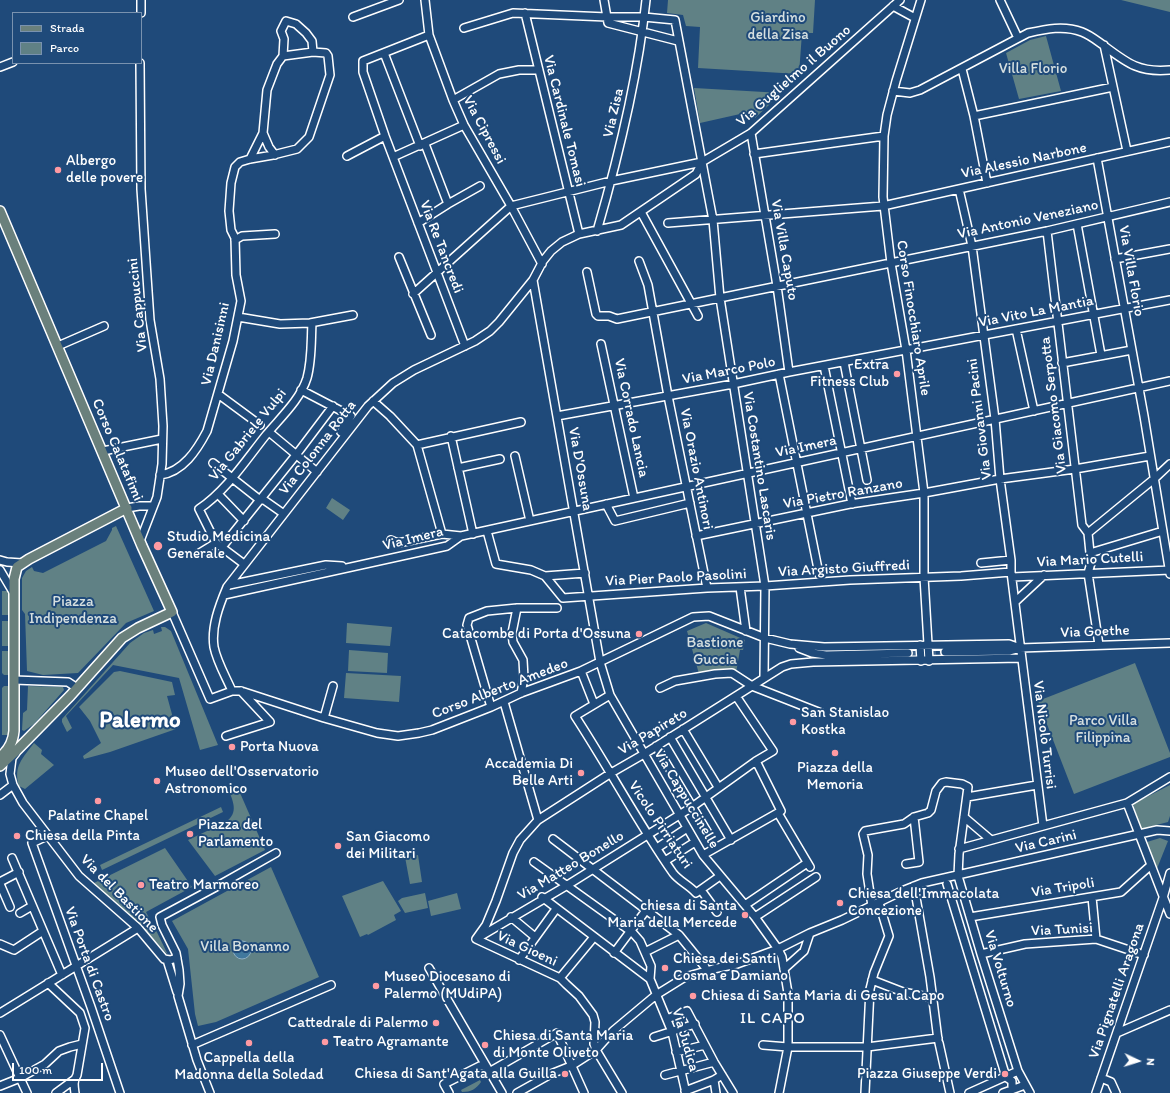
<!DOCTYPE html>
<html>
<head>
<meta charset="utf-8">
<style>
	body { margin:0 }
	#map { position:relative; width:1170px; height:1093px; overflow:hidden; background:#1f4a7a; font-family:Itim,sans-serif }
	canvas { display:block }
	.legend { position:absolute; left:12px; top:12px; width:130px; height:52px; box-sizing:border-box; background:#1f4a7a; border:1px solid #7992af; margin:0; padding:5px 7px; list-style:none; font-size:12px; color:#fff }
	.legend li { display:flex; align-items:center; gap:8px; height:20px }
	.legend b { width:20px; border:1px solid #7992af }
	.north { position:absolute; left:1118px; top:1041px; width:40px; height:40px; -webkit-text-stroke:3px #1f4a7a; paint-order:stroke; rotate:94deg; font-size:11px; font-weight:700; line-height:16px; text-align:center; color:#fff }
	.north::after { content:''; display:block; margin:auto; width:14px; height:18px; background:#fff; clip-path:polygon(50% 0,100% 100%,50% 72%,0 100%) }
	.scale { position:absolute; left:12px; top:1063px; width:91px; height:18px; box-sizing:border-box; border:2px solid #fff; border-top:0; padding-left:5px; font-size:12px; line-height:14px; white-space:nowrap; color:#fff; -webkit-text-stroke:3px #1f4a7a; paint-order:stroke }
</style>
</head>
<body>
<div id="map">
<canvas width="1170" height="1093"></canvas>
<ul class="legend">
<li><b style="height:5px;background:#6a807c"></b>Strada</li>
<li><b style="height:11px;background:#608185"></b>Parco</li>
</ul>
<div class="north">N</div>
<div class="scale">100 m</div>
</div>
<script>
const context = document.querySelector('canvas').getContext('2d');
context.lineJoin = 'round';
function fill(path, color) {
  context.fillStyle = color;
  context.fill(path, 'evenodd');
}
function trace(path, color, width, dash) {
  context.strokeStyle = color;
  context.lineWidth = width;
  context.lineCap = dash ? 'butt' : 'round';
  context.setLineDash(dash || []);
  context.stroke(path);
}
function label(font, color, halo, rows, align = 'center') {
  context.font = font + ' Itim,sans-serif';
  context.lineWidth = 4;
  context.setLineDash([]);
  context.textBaseline = 'middle';
  context.strokeStyle = halo;
  context.fillStyle = color;
  for (const [text, x, y, turn = 0] of rows) {
    context.save();
    context.translate(x, y);
    context.rotate((+turn || 0) * Math.PI / 180);
    context.textAlign = isNaN(turn) ? turn : align;
    if (halo) context.strokeText(text, 0, 0);
    context.fillText(text, 0, 0);
    context.restore();
  }
}
fill(new Path2D(`
	M668,0H815L813,33H802L799,74L698,68L700,27L686,26L683,15L667,13Z
	M1121,0H1170V12Z
	M1046,36L1061,91L1019,99L1006,53L1030,40Z
	M694,88L782,93L755,118L749,112L700,123Z
	M332,498L350,510L343,520L326,508Z
	M116,526L154,611L126,623L78,673L43,675L27,671L25,614L22,610V578L26,571L32,567L34,571L43,573L106,541L112,530V528Z
	M2,591H9V615H2Z
	M2,621H9V646H2Z
	M347,623L392,627L390,646L346,643Z
	M706,623L745,640L743,650H740L736,673L699,674L687,631Z
	M161,627H165L171,631L218,745L200,750L179,678L113,665L66,716L72,728L67,732L62,722V719L130,643L144,633L153,630L154,634L162,631Z
	M349,650L388,653L387,673L348,671Z
	M2,651H9V675H4L2,673Z
	M1135,663L1170,753V757L1074,794L1038,701Z
	M120,671L172,682L175,695L167,696L176,729L110,752L84,759L83,756L101,743L90,721L79,707L114,672Z
	M346,673L401,676L399,702L344,698Z
	M4,686H9L8,735H2V688Z
	M28,686L63,687L64,690L34,724L24,731L22,730L23,713L27,710Z
	M34,743L42,750L41,754L54,765L25,789L19,786C13,766 23,758 34,743Z
	M1170,785V816L1168,822L1141,829L1133,804Z
	M237,786L265,850L215,876L188,840L226,822C239,812 233,802 228,788Z
	M221,807L223,812L102,870L100,865Z
	M1160,838L1168,841L1156,871L1147,842Z
	M165,848L192,887L146,912L150,920L141,925L94,883Z
	M418,855L422,882L410,884L405,857Z
	M271,867L319,977L216,1022L198,1026L195,1014L188,949L172,921Z
	M383,881L401,911L394,915L396,920L368,935L367,934L360,937L342,896Z
	M425,893L428,908L405,913L398,901L402,898Z
	M457,893L461,909L431,916L428,901Z
	M153,924L168,955L144,929Z
	M480,1080L481,1082C476,1089 471,1092 462,1092L461,1090Z`), '#608185');
const water = new Path2D(`
	M233 950a9 9 0 1 1 18 0a9 9 0 1 1-18 0Z`);
fill(water, '#41789d');
trace(water, '#8daec4', 1);
trace(new Path2D(`
	M908,653L945,652`), '#41658e', 7, [7, 3.5]);
const minor = new Path2D(`
	M425,0L429,35L453,100L464,125L511,206L542,264
	M604,0L608,23L678,41
	M921,0L896,81L887,115L884,136L883,197L891,263L906,350L924,493V577L929,661
	M1000,0L1018,38
	M893,6L915,18
	M141,13V0
	M525,13L579,234
	M353,17L399,0
	M464,28L513,13L607,17H644L675,20L713,220L720,298L765,586L764,677
	M429,35L363,61V72L385,136L465,346
	M1104,45L1127,151
	M384,53L420,146
	M283,56L284,39L281,31L286,21L296,24L306,33L312,41L313,52
	M0,67L13,62
	M962,69L974,116L987,183
	M893,91L910,93L920,90L1028,33C1046,29 1064,25 1082,32C1090,35 1096,40 1103,45C1127,63 1139,73 1170,70
	M453,100L499,74L519,70H539
	M974,116L1113,87
	M263,133L269,147L275,155
	M751,133L777,286L789,372
	M425,144L448,204
	M754,154L884,136
	M347,156L385,136
	M393,157L464,125
	M1097,158L1144,416L1170,574
	M959,189L972,246L995,419L1000,479L1011,560V572L1043,826
	M641,212L698,316
	M418,223L448,204L480,186
	M668,223L883,206L1170,142
	M1077,224L1101,355
	M597,231C619,155 638,78 646,0
	M1047,231L1082,525L1088,533L1091,563L1088,573L1099,645
	M235,240L242,236L275,234
	M399,257L431,335
	M1115,259L1170,249
	M639,261L648,285L668,396L707,588
	M587,272L596,314L598,316H609L617,319L1047,231L1170,202
	M533,280L600,662L610,695L703,855L755,917L778,949L782,957L788,993V1047L779,1093
	M413,294L511,206L611,181L702,162
	M238,317L280,324L310,323L353,315
	M1016,329L1034,411
	M601,344L634,498
	M58,346L104,326
	M844,362L867,480
	M1062,363L1132,350
	M824,366L852,504
	M779,374L819,574
	M301,390L351,416L341,432L345,435
	M218,394L260,425
	M373,401L390,416L417,445L442,534
	M557,416L733,384L789,372L1170,300
	M269,432L317,472
	M451,436L473,534
	M417,445L521,422
	M103,451L162,439
	M515,456L530,521
	M213,463L260,500H264L284,514
	M458,468L500,459
	M160,475C183,472 197,450 207,431L233,341L241,301L236,275L235,238L231,230L229,211L231,183L235,167L240,162L250,159L273,155L297,149L309,137L330,75L328,56L326,53L313,52L283,56L277,64L267,90L263,133L250,159
	M218,494L244,521
	M606,504L615,521L690,503
	M127,508L139,506H153
	M487,531L496,564L531,570L545,576L563,598L707,588L765,586L850,580L961,576L1011,572
	M1088,533L1154,479L1170,464
	M696,536L850,504L924,493L1000,479L1075,469L1150,456
	M391,540L398,543L442,534L461,536
	M140,541L157,497L162,464L163,426L160,379L150,320L146,262L141,189L140,63
	M222,547L296,455L333,406
	M1090,553L1163,531
	M198,554L216,543
	M0,560L7,562L22,563
	M981,563L1011,560
	M244,564L216,543L199,509C226,491 246,460 266,435C281,417 300,400 307,378C312,360 311,341 312,323
	M0,570L13,592
	M545,576L585,573
	M1012,577L1170,570
	M229,585L326,565L342,566
	M740,587L746,631
	M224,595L447,546L461,536L1170,381
	M1015,602L1044,575
	M517,608L512,633L513,642L523,660L524,678L521,693
	M172,612L210,699L232,691H241L324,718L377,733L398,736L419,733L432,730L491,707L521,693L581,671L693,617L709,616L765,638L790,644L824,647L1009,644L1020,648
	M920,645L921,661
	M799,648L812,653L826,655L908,653
	M945,652L1009,651L1020,648L1170,643
	M581,671L594,704
	M14,680L68,682L77,688
	M660,688L675,681L715,674L732,673L752,686L821,713
	M232,691C226,677 217,662 214,647C211,627 219,606 227,587L368,406L393,383L414,370L475,341L490,331L499,322L533,280L543,261L551,251L562,242L579,234L621,225L696,174L702,162L751,133L900,0
	M610,695L575,716C609,768 638,823 673,873C679,881 689,885 696,893L720,876
	M504,702L538,820
	M491,707L467,625L469,618L487,611L517,608H557
	M324,718L333,686
	M683,729L718,787
	M226,736L270,722L241,691
	M670,737L731,840
	M656,746L708,833
	M16,753L12,758L10,774L13,785L23,803L79,876L138,928L164,959L170,960L177,958
	M0,795L13,785
	M967,797L1037,785
	M1127,803L1170,914
	M778,813L810,867
	M964,817L991,840
	M47,836L32,843L91,1007L120,1093
	M553,839L679,935L705,967L706,971
	M657,848L687,828
	M959,849L1127,803L1170,777
	M703,855L781,811L756,761
	M12,858L62,975
	M665,861L695,842
	M534,862L633,933L640,941L651,966L650,979
	M906,864L919,862L914,817
	M0,882L19,872
	M0,884L10,907
	M947,884L1006,1077
	M914,886L930,977L938,1040
	M701,890L717,912
	M542,897L650,979L672,1032L686,1093
	M1092,897L1096,939
	M745,905L807,863
	M872,906L867,874L868,855L863,834L865,831L904,824L914,817L928,813L931,810L936,791L942,783L946,782L962,784L968,787L959,854L958,876L981,954L1018,1071L1030,1093
	M20,913L32,906
	M511,917L535,937
	M755,917L816,877
	M970,917L1121,892L1151,865
	M481,936L566,886L692,807L756,761L773,751L736,696
	M476,939L486,925L496,901L513,853L520,840L538,820L611,773L644,754L782,667L791,664L813,662L1021,658
	M476,939L560,978L566,984L579,996L593,1015L595,1022L594,1044L596,1050L622,1093
	M0,944L14,950L43,931
	M645,952L679,935
	M614,953L647,909
	M981,954L1025,944L1096,939L1144,955
	M167,960L177,992
	M519,960L556,909
	M429,968L502,1093
	M784,969L804,951L810,933
	M560,978L594,937
	M872,980L903,992L933,998
	M48,983L80,1013L85,1028L77,1075C73,1081 74,1086 75,1093
	M0,1013L138,928
	M667,1019L687,1011L714,1062L733,1093
	M1117,1033L1170,1010
	M0,1035L27,1093
	M654,1037L695,1024
	M939,1043L950,1093
	M192,1045L331,985
	M763,1045L788,1047H867L938,1038
	M676,1052L705,1045
	M489,1072L557,1033L584,1093
	M665,1075L714,1062
	M1006,1077L1012,1081V1089
	M1101,1078L1111,1082L1116,1093
	M714,1080L716,1093
	M0,1086L20,1078L45,1064L59,1051L70,1047L82,1044
	M685,1091L714,1080L722,1075
	M56,1093L75,1079
	M210,1093L197,1060L178,996L180,984L179,970L176,953L162,925L160,917L214,888L276,853
	M449,1093L444,1084L484,1064
	M517,1093L551,1074L571,1066L596,1050L613,1031L656,995L685,977L713,969L737,964L778,949L810,933L842,920L902,891L922,883L1157,830L1170,831
	M865,1093L870,989L874,973L889,936L879,903
	M969,1093L1018,1071
	M1003,1093L1025,1085
	M1096,1093L1163,898L1170,873`);
const major = new Path2D(`
	M0,211L142,546L172,612L138,628L122,638L70,696L17,750L0,766
	M0,757C9,750 13,742 14,731V579L17,567L29,559L127,508`);
trace(minor, '#fff', 10);
trace(major, '#fff', 12);
trace(minor, '#1f4a7a', 7);
trace(major, '#6a807c', 9);
for (const [x, y, r, color] of [
	[58,170,4,"#ff9aa2"],
	[897,374,4,"#ff9aa2"],
	[158,546,5,"#ff9aa2"],
	[639,634,4,"#ff9aa2"],
	[793,722,4,"#ff9aa2"],
	[232,747,4,"#ff9aa2"],
	[835,753,4,"#ff9aa2"],
	[581,773,4,"#ff9aa2"],
	[157,781,4,"#ff9aa2"],
	[98,801,4,"#ff9aa2"],
	[190,834,4,"#ff9aa2"],
	[17,836,4,"#ff9aa2"],
	[338,846,4,"#ff9aa2"],
	[141,885,4,"#ff9aa2"],
	[840,903,4,"#ff9aa2"],
	[745,915,4,"#ff9aa2"],
	[665,968,4,"#ff9aa2"],
	[376,986,4,"#ff9aa2"],
	[693,996,4,"#ff9aa2"],
	[436,1023,4,"#ff9aa2"],
	[325,1042,4,"#ff9aa2"],
	[249,1043,4,"#ff9aa2"],
	[485,1045,4,"#ff9aa2"],
	[565,1074,4,"#ff9aa2"],
	[1005,1074,4,"#ff9aa2"]
]) {
  const dot = new Path2D();
  dot.arc(x, y, r, 0, 2 * Math.PI);
  context.fillStyle = color;
  context.fill(dot);
  trace(dot, '#1f4a7a', 1.5);
}
label('15px', '#d7e0e0', '#1f4a7a', [
	["Giardino",778,18],
	["della Zisa",778,35],
	["Villa Florio",1033,69],
	["Piazza",73,602],
	["Indipendenza",73,619],
	["Bastione",715,643],
	["Guccia",715,660],
	["Parco Villa",1103,721],
	["Filippina",1103,738],
	["Villa Bonanno",245,947]
]);
label('15px', '#fff', '#1f4a7a', [
	["Via Guglielmo il Buono",794,76,-41],
	["Via Zisa",614,113,-77],
	["Via Cardinale Tomasi",564,121,76],
	["Via Cipressi",484,130,62],
	["Via Alessio Narbone",1024,161,-12],
	["Via Antonio Veneziano",1028,220,-12],
	["Via Re Tancredi",441,247,69],
	["Via Villa Caputo",784,250,80],
	["Via Villa Florio",1131,271,80],
	["Via Cappuccini",138,305,-96],
	["Via Vito La Mantia",1036,312,-11],
	["Corso Finocchiaro Aprile",913,318,81],
	["Via Danisinni",216,344,-77],
	["Via Marco Polo",729,371,-11],
	["Via Giacomo Serpotta",1054,405,-97],
	["Via Corrado Lancia",631,418,78],
	["Via Giovanni Pacini",980,419,-97],
	["Via Gabriele Vulpi",248,435,-51],
	["Via Imera",806,447,-12],
	["Via Colonna Rotta",318,448,-52],
	["Corso Calatafimi",117,450,67],
	["Via Costantino Lascaris",759,466,81],
	["Via D'Ossuna",580,469,80],
	["Via Orazio Antinori",696,469,79],
	["Via Pietro Ranzano",843,494,-10],
	["Via Imera",413,539,-14],
	["Via Mario Cutelli",1090,560,-3],
	["Via Argisto Giuffredi",844,569,-3],
	["Via Pier Paolo Pasolini",676,578,-3],
	["Via Goethe",1095,632,-2],
	["Corso Alberto Amedeo",500,689,-21],
	["Via Papireto",653,732,-31],
	["Via Nicolò Turrisi",1044,735,83],
	["Via Cappuccinelle",686,799,59],
	["Vicolo Pirriaturi",660,825,56],
	["Via Carini",1046,842,-13],
	["Via Matteo Bonello",571,866,-31],
	["Via Tripoli",1063,888,-9],
	["Via del Bastione",119,894,45],
	["Via Tunisi",1062,930,-3],
	["Via Gioeni",527,949,25],
	["Via Porta di Castro",89,964,70],
	["Via Volturno",1000,969,73],
	["Via Pignatelli Aragona",1117,991,-71],
	["Via Judica",685,1040,74]
]);
label('15px', '#fff', '#1f4a7a', [
	["Albergo",66,161],
	["delle povere",66,178],
	["Extra",889,365,"right"],
	["Fitness Club",889,382,"right"],
	["Studio Medicina",167,537],
	["Generale",167,554],
	["Catacombe di Porta d'Ossuna",631,634,"right"],
	["San Stanislao",801,713],
	["Kostka",801,730],
	["Porta Nuova",240,747],
	["Accademia Di",573,764,"right"],
	["Belle Arti",573,781,"right"],
	["Piazza della",835,768,"center"],
	["Memoria",835,785,"center"],
	["Museo dell'Osservatorio",165,772],
	["Astronomico",165,789],
	["Palatine Chapel",98,816,"center"],
	["Piazza del",198,825],
	["Parlamento",198,842],
	["Chiesa della Pinta",25,836],
	["San Giacomo",346,837],
	["dei Militari",346,854],
	["Teatro Marmoreo",149,885],
	["Chiesa dell'Immacolata",848,894],
	["Concezione",848,911],
	["chiesa di Santa",737,906,"right"],
	["Maria della Mercede",737,923,"right"],
	["Chiesa dei Santi",673,959],
	["Cosma e Damiano",673,976],
	["Museo Diocesano di",384,977],
	["Palermo (MUdiPA)",384,994],
	["Chiesa di Santa Maria di Gesu al Capo",701,996],
	["Cattedrale di Palermo",428,1023,"right"],
	["Chiesa di Santa Maria",493,1036],
	["di Monte Oliveto",493,1053],
	["Teatro Agramante",333,1042],
	["Cappella della",249,1058,"center"],
	["Madonna della Soledad",249,1075,"center"],
	["Chiesa di Sant'Agata alla Guilla",557,1074,"right"],
	["Piazza Giuseppe Verdi",997,1074,"right"]
], 'left');
context.letterSpacing = '1px';
label('16px', '#fff', '#1f4a7a', [
	["IL CAPO",773,1019]
]);
context.letterSpacing = '0px';
label('bold 23px', '#fff', '#1f4a7a', [
	["Palermo",140,721]
]);
</script>
</body>
</html>
